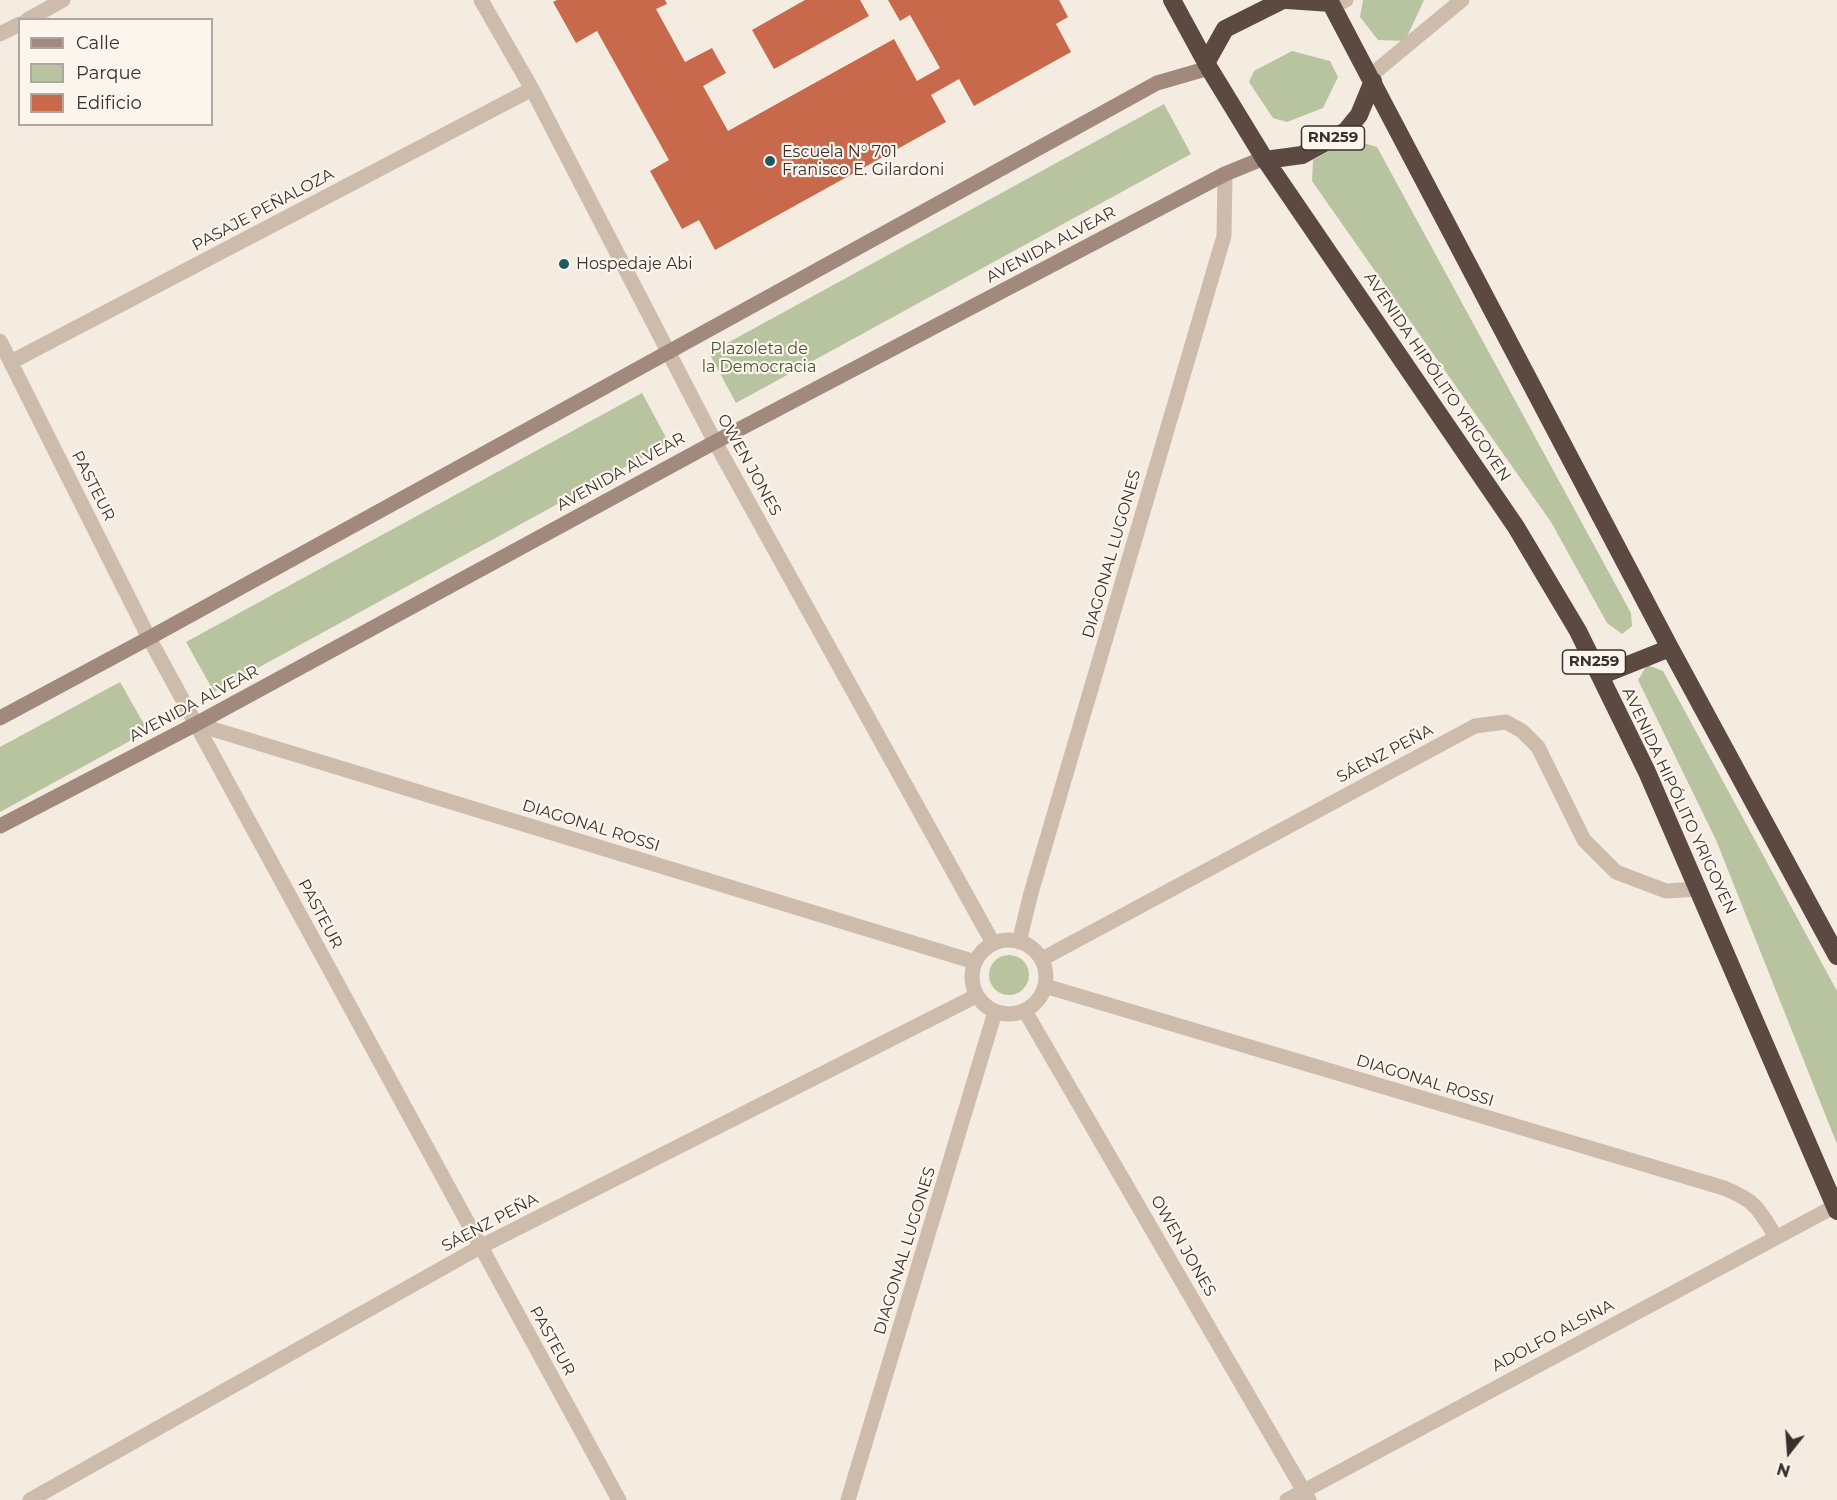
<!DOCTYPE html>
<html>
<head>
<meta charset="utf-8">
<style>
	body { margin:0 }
	#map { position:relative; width:1837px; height:1500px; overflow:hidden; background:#f4ebe1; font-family:Montserrat,sans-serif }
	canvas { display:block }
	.legend { position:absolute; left:18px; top:18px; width:195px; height:108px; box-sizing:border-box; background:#fbf5ee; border:2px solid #aea6a0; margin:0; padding:8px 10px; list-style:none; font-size:18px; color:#3b302b }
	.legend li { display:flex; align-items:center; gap:12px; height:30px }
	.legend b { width:30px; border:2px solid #aea6a0 }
	.north { position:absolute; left:1759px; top:1422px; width:60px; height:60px; -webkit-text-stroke:4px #fbf5ee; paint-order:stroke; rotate:197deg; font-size:16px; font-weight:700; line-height:24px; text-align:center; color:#3b302b }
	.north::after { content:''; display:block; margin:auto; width:21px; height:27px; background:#3b302b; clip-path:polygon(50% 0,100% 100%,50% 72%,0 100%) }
</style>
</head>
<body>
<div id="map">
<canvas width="1837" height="1500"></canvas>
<ul class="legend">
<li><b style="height:8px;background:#a18a7d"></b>Calle</li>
<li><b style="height:16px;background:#b8c4a0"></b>Parque</li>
<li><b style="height:16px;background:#c8694b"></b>Edificio</li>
</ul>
<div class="north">N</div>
</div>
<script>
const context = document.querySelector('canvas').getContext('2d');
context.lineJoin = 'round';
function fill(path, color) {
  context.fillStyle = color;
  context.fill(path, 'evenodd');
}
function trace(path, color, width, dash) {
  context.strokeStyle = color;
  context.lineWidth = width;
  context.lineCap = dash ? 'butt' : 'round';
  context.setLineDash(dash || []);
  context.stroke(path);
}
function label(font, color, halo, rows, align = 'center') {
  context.font = font + ' Montserrat,sans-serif';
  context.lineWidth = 4.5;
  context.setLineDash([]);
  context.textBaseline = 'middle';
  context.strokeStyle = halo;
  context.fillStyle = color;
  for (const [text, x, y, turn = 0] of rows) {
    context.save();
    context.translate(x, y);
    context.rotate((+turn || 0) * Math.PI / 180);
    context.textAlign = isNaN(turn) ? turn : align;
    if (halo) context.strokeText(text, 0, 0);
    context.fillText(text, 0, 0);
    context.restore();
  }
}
fill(new Path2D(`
	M1363,0H1424L1405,41L1378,40L1360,17Z
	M1292,51L1330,61L1338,77L1323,108L1287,122L1273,118L1249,82L1254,71Z
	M1164,104L1191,154L736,403L709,353Z
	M1351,139L1377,147L1631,613L1632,626L1622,634L1607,623L1551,522L1312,181L1313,160Z
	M642,393L669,443L214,692L186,642Z
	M1647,665L1663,671L1837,991V1144L1716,840L1638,680Z
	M120,682L148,731L0,812V747Z
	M989 975a20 20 0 1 1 40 0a20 20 0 1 1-40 0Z`), '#b8c4a0');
fill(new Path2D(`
	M557,0H665L667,4L656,9L685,62L712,48L726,73L703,86L728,131L894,39L917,81L940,68L910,15L900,21L888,0H1059L1068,17L1056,24L1071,52L974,106L959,79L931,95L946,122L715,250L699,220L682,229L650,171L669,160L597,31L576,43L553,2Z
	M805,0H860L869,16L774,69L752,30Z`), '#c8694b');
trace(new Path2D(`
	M481,0L532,89L715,442L993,943
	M1333,7L1346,0
	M27,20L63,0
	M0,34L20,24
	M1370,76L1462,0
	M0,341L149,638L619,1500
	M11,362L532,89
	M196,724L975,962
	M972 977a37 37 0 1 1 74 0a37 37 0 1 1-74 0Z
	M1019,942L1031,893L1224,236L1225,174
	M1042,959L1475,726L1506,722L1522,731L1538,747L1584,840L1616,872L1666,891L1699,889
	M1045,986L1724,1188C1756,1201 1758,1208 1776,1237
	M1025,1011L1309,1500
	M30,1500L480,1247L976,996
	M848,1500L995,1012
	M1287,1500L1837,1205`), '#cdbbac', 15);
trace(new Path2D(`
	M0,718L149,638L1157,83L1209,68
	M0,826L196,724L715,442L1225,174L1264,158`), '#a18a7d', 15);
trace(new Path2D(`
	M1172,0L1209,68L1264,158L1516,527L1578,631L1647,772L1837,1211
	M1287,0L1331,3
	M1329,0L1670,648L1837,956
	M1206,63L1225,29L1283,0
	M1265,160L1302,155L1346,131L1359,115L1373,81
	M1600,676L1670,648`), '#5c4a42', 18);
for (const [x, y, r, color] of [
	[770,161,6,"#1f5a5e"],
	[564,264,6,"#1f5a5e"]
]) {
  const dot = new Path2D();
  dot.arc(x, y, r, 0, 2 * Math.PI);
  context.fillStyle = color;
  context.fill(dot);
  trace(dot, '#fbf5ee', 2);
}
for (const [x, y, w] of [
	[1333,138,63],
	[1594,662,63]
]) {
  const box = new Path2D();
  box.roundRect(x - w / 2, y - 12, w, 24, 4.5);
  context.fillStyle = '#fbf5ee';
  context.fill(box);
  trace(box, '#3b302b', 1.5);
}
label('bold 15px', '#3b302b', null, [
	["RN259",1333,138],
	["RN259",1594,662]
]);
label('16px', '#3b302b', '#fbf5ee', [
	["Escuela N° 701",782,152],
	["Franisco E. Gilardoni",782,170],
	["Hospedaje Abi",576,264]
], 'left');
label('16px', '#3b302b', '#fbf5ee', [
	["PASAJE PEÑALOZA",263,210,-28],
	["AVENIDA ALVEAR",1051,245,-28],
	["AVENIDA HIPÓLITO YRIGOYEN",1437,377,56],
	["OWEN JONES",749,465,61],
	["AVENIDA ALVEAR",621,472,-29],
	["PASTEUR",93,486,63],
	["DIAGONAL LUGONES",1112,554,-74],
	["AVENIDA ALVEAR",194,704,-28],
	["SÁENZ PEÑA",1385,754,-28],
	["AVENIDA HIPÓLITO YRIGOYEN",1679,801,65],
	["DIAGONAL ROSSI",591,826,17],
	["PASTEUR",320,914,62],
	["DIAGONAL ROSSI",1425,1081,17],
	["SÁENZ PEÑA",490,1223,-28],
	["OWEN JONES",1183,1246,60],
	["DIAGONAL LUGONES",905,1251,-73],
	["ADOLFO ALSINA",1553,1336,-28],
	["PASTEUR",552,1341,61]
]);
label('16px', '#4a5a2e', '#fbf5ee', [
	["Plazoleta de",759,349],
	["la Democracia",759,367]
]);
</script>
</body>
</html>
